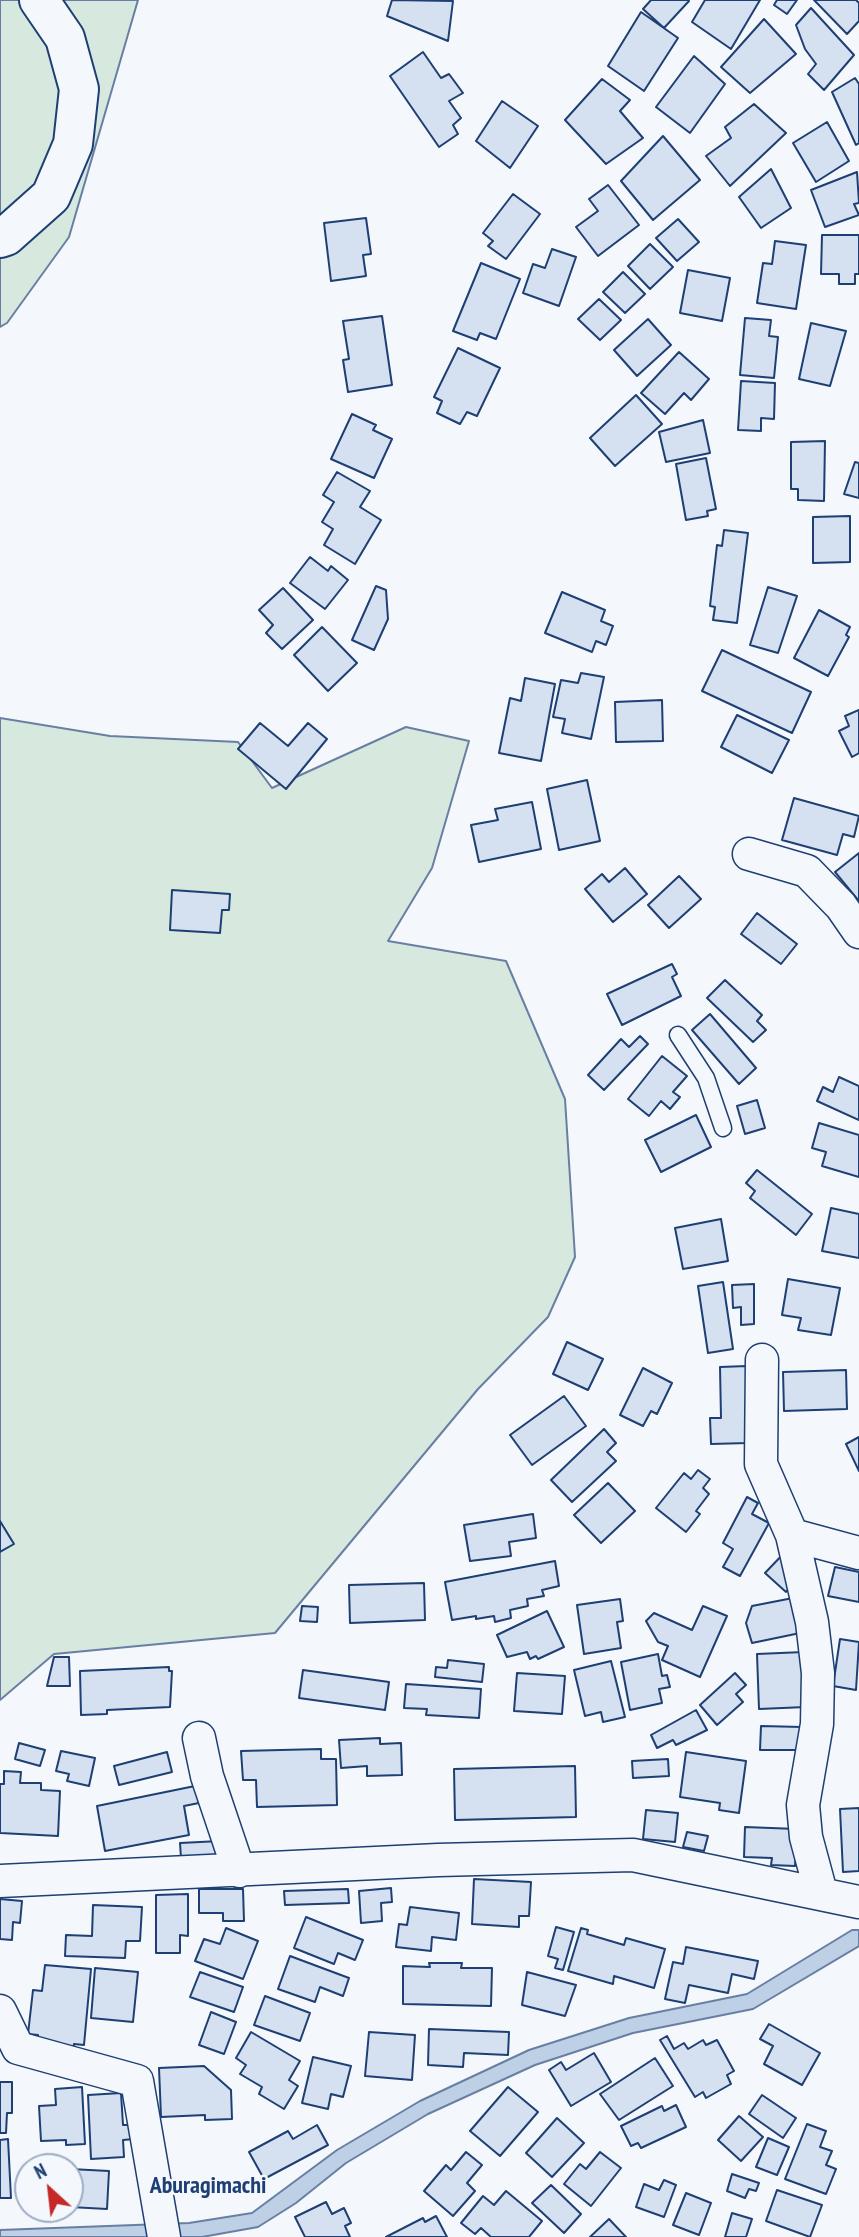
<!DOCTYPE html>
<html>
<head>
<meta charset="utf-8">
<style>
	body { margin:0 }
	#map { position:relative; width:859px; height:2237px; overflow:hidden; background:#f4f7fb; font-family:"PT Sans Narrow",sans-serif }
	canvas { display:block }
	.north { position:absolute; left:14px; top:2153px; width:70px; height:70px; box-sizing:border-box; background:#f4f7fb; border:2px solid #9eadc5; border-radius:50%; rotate:333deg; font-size:19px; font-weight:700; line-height:28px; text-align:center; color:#1d3f73 }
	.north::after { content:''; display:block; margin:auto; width:24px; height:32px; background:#c62828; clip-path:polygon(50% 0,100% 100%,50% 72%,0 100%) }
</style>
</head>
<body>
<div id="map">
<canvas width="859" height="2237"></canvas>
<div class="north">N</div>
</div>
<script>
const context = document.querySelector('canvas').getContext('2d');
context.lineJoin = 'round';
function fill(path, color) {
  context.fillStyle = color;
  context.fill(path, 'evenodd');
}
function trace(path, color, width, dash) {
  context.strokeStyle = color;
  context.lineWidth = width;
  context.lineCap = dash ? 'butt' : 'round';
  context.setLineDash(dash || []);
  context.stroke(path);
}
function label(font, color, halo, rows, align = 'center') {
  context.font = font + ' "PT Sans Narrow",sans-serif';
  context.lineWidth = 5;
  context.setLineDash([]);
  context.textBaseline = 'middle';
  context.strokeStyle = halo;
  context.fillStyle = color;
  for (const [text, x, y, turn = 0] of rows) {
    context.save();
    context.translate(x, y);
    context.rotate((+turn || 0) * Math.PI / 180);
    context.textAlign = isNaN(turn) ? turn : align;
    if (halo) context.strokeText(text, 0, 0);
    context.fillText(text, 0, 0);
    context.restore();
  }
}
const green = new Path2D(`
	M0,0H138L69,237L7,323L0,327Z
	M0,718L110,736L238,742L272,788L406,727L469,741L432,868L388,941L506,961L565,1099L575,1257L548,1317L478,1389L275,1633L54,1654L0,1700Z`);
fill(green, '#d7e8df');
trace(green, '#687fa3', 2);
const water = new Path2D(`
	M852,1930H859V1946L753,2009L633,2033L535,2065L428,2114L346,2163L296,2203L258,2227L202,2237H0V2230L189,2223L252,2213L337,2150L420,2101L529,2050L629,2018L747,1994Z`);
fill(water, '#bed0e5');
trace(water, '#687fa3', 2);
const building = new Path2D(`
	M392,0L453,1L448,41L387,16Z
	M651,0H688L689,1L664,28L643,9Z
	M705,0H760L731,49L692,22Z
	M777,0H797L787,14L774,5Z
	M814,0H856L859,3V21L847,34Z
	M811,8L854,55L824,90L808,74L816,64L805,49L796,25Z
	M641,12L678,38L644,91L608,66Z
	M764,19L796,54L750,93L721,67Z
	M423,52L441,78L449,74L463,93L449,101L461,118L453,125L458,134L439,147L390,76Z
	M694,56L725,84L690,133L656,107Z
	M855,78L859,84V143L856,145L832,92Z
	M602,79L630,100L620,111L643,138L606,164L565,120Z
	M502,101L538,126L510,168L476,141Z
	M754,104L786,133L730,186L706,156L731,138L725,127Z
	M827,122L849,161L816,182L793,143Z
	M663,136L700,180L653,220L621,181Z
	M771,169L791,208L761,228L739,197Z
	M857,172L859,203L854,204L859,215L825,227L811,190Z
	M608,185L639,225L598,256L576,227L598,211L589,199Z
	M513,194L540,214L506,259L488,246L493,241L483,233Z
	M366,218L371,254L363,255L366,276L331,281L324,223Z
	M678,219L699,242L677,261L656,238Z
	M822,235H859V274H855V284H839V274H821Z
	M775,241L806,245L796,309L757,303L763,263L772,264Z
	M650,244L673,267L650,289L628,266Z
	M552,249L576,257L559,306L523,293L533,264L545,268Z
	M481,263L520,279L496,339L480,333L477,340L453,331Z
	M688,270L730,278L722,321L680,313Z
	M623,272L645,294L625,313L603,292Z
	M599,299L621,320L600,340L578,319Z
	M382,316L392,385L348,392L343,360L349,359L343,321Z
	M745,318L771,320L769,336L778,337L774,378L740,375Z
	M648,319L671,345L637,376L614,350Z
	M811,323L846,331L830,386L799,379Z
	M458,348L500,368L477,416L467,412L460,424L437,413L442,401L434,397Z
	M679,352L709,379L691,400L684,393L665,414L641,393Z
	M741,381L775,383L774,419L761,418V431L738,430Z
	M636,395L662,424L615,466L590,438Z
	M352,414L376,425L373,430L392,439L374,478L331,459Z
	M703,420L710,453L666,462L659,432Z
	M825,441L824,501L798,500V489H791V442Z
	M706,458L716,509L707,511L708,516L686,520L676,464Z
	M855,462L859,463V498L844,494Z
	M337,472L370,491L360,507L381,520L355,564L324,545L333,529L322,522L334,502L323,495Z
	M850,516V562L813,563V517Z
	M724,530L748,533L737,623L713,620L715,607L710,606L717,545L722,546Z
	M310,557L328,571L331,566L348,580L325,609L290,583Z
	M376,586L386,590L388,619L374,650L352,640Z
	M768,587L797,596L778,653L750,645Z
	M283,588L313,620L282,649L266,633L273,625L259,610Z
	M562,592L605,610L601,621L613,626L606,645L596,641L592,652L545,633Z
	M819,610L850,627L846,635L849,637L828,676L794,658Z
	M322,627L357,663L328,691L294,655Z
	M722,650L811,692L792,733L702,691Z
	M581,673L604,677L591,739L562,733L565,719L553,717L561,680L578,683Z
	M525,678L555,684L541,761L499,753L510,698L521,701Z
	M662,700L663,741L616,742L615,702Z
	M859,710V753L852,757L839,731L849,726L845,716Z
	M737,715L789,740L772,773L721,747Z
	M260,723L288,746L308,723L327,739L286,789L238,749Z
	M587,780L600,841L559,850L547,789Z
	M794,798L859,816L854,837L843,834L837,855L782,840Z
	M532,802L541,849L479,862L471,825L498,820L495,809Z
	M859,853V901L835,872Z
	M625,868L647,894L613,922L585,889L602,874L609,882Z
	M679,876L701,899L669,928L648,905Z
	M172,890L230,894L229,910H222L220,933L170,930Z
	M757,913L797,944L781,964L741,934Z
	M672,964L677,974L672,977L681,996L622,1025L607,994Z
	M725,980L762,1015L757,1021L766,1030L753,1042L707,998Z
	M710,1014L756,1068L739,1084L692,1030Z
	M640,1036L648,1044L604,1090L588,1075L621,1039L629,1047Z
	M662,1056L687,1076L673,1092L680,1097L670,1109L661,1101L649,1116L628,1099Z
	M839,1077L859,1086V1120L817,1101L823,1087L833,1092Z
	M757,1100L765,1128L745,1134L737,1106Z
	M696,1115L711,1147L661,1172L645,1140Z
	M819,1123L859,1135V1177L822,1166L826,1152L812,1148Z
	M757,1170L812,1214L796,1235L750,1198L755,1191L746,1183Z
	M831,1208L859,1214V1258L822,1251Z
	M721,1219L728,1261L683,1269L675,1228Z
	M788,1279L840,1288L831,1335L798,1330L801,1318L782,1315Z
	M723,1282L733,1349L708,1353L698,1286Z
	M754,1284V1324L741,1325V1307L733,1308L732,1285Z
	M567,1342L603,1359L588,1390L553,1374Z
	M747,1366L748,1443L711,1444L710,1418H721L720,1367Z
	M643,1368L672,1383L657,1414L651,1411L643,1426L620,1415Z
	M846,1370L847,1409L784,1411L783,1372Z
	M564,1396L586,1426L532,1465L510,1435Z
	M604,1429L616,1443L607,1452L616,1461L572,1502L551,1480Z
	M859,1437V1471L846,1444Z
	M698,1470L710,1479L703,1488L709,1494L696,1511L700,1514L686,1532L656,1508L684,1473L691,1479Z
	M608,1483L635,1511L601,1543L574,1515Z
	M747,1497L758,1503L752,1514L769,1523L740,1576L723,1567L733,1549L723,1543Z
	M533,1514L536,1538L509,1542L511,1556L470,1561L464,1525Z
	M0,1521L14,1544L0,1552Z
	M786,1551L797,1578L786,1592L765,1573Z
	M555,1561L559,1586L542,1590L544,1596L527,1599L528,1606L510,1610L511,1618L495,1622L494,1616L476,1619V1616L452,1620L445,1582Z
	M835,1567L859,1572V1602L828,1596Z
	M424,1583L425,1620L350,1623L349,1585Z
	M798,1597L805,1632L752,1643L746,1623L752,1606Z
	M620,1599L623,1621L617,1622L621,1648L584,1654L577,1605Z
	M302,1606L318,1607L317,1622L300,1621Z
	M703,1606L727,1616L700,1677L662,1660L668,1646L658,1642L646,1621L654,1613L692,1630Z
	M547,1611L564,1647L538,1659L536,1656L530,1659L527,1652L507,1657L497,1635Z
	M840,1639L859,1642L856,1690L833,1686Z
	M804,1652L806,1707L759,1709L757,1654Z
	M658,1654L662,1676L667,1675L670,1687L659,1689L662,1703L630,1710L621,1662Z
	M54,1657H69L70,1686H47Z
	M448,1660L484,1664L482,1682L435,1677L436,1667L447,1668Z
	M611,1661L625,1717L603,1722L601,1712L585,1716L574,1670Z
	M169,1667V1671H172L170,1707L107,1710V1714L81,1715L80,1671Z
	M303,1670L389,1682L385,1710L299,1698Z
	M517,1673L565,1676L562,1714L514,1711Z
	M735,1673L746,1685L736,1694L743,1702L717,1725L700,1705Z
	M406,1684L481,1689L479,1718L426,1715L427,1709L404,1708Z
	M696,1710L707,1730L676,1745L673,1740L657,1748L651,1735Z
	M761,1726L802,1727V1750H760Z
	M380,1738V1744L401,1743L402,1775L367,1776V1766L341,1768L339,1740Z
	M19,1743L45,1750L40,1766L15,1759Z
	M321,1749V1759H336L337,1805L257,1807L256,1780H243L241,1751Z
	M61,1751L95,1758L89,1786L67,1781L69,1774L56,1771Z
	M167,1752L172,1772L119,1785L114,1766Z
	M686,1752L746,1761L739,1813L719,1810L720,1803L680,1797Z
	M668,1759L669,1776L633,1778L632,1761Z
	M575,1766L576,1817L455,1820L454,1769Z
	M4,1771L21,1772L20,1783H41V1790L60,1791L58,1836L0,1833V1784H4Z
	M195,1786L199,1803L184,1806L189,1835L105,1851L97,1806Z
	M859,1808V1871L843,1872L840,1809Z
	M646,1810L678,1813L675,1842L643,1839Z
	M745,1827L797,1829L795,1866L771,1865L772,1858L744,1857Z
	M687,1832L708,1836L704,1851L683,1847Z
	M220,1841V1857L181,1858L180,1843Z
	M474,1879L531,1882L529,1916H519V1927L472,1924Z
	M391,1888L392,1902L381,1903L382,1921L361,1923L359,1891Z
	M199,1889H243L244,1921H223V1913H199Z
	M348,1889L349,1903L285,1905L284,1891Z
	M188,1894V1936L180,1935V1953H156V1895Z
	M0,1899L22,1901L20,1923L13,1922L12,1940L0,1939Z
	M93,1905L142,1907L140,1941H126L125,1958L65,1956L66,1935L92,1936Z
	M410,1907L459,1913L456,1940L432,1937L431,1951L396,1947L399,1924L407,1925Z
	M306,1917L363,1940L355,1960L338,1953L334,1964L294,1948Z
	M556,1927L574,1932L563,1970L555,1968L558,1959L548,1956Z
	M226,1928L258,1941L243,1979L195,1961L204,1939L220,1944Z
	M581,1928L588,1930L587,1934L624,1945L626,1938L665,1949L654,1988L614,1976L613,1984L568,1971Z
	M686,1947L758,1961L754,1979L732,1974L728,1993L689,1985L685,2003L665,1999L673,1962L683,1964Z
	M290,1956L349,1978L343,1996L320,1987L315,2002L278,1989Z
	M429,1963H462L461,1968H492L491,2006L403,2004V1966L430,1967Z
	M45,1965L91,1969L84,2045L74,2044L73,2050L38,2041V2035L28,2034L33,1990L42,1991Z
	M95,1968L138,1972L133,2022L91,2018Z
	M200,1972L243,1987L234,2012L190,1997Z
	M527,1972L576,1985L565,2016L522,2005Z
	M265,1996L310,2013L300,2041L254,2025Z
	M211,2012L236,2022L224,2054L199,2045Z
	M769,2024L820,2053L802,2085L764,2064L773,2046L760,2039Z
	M429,2029L509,2032L508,2055L464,2053L463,2067L428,2065Z
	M251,2032L300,2061L289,2080L298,2086L284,2109L259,2094L262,2087L240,2074L246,2065L236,2058Z
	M369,2032L415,2035L412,2080L365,2076Z
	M667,2036L674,2049L684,2043L688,2049L703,2040L706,2045L717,2040L734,2071L727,2075L731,2084L706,2098L703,2092L695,2097L660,2040Z
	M594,2053L611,2082L571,2106L549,2070L561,2062L566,2070Z
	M313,2057L351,2066L343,2097L331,2094L328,2109L302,2103Z
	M655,2058L673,2086L619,2120L600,2094Z
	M204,2066L231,2090L232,2119L205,2120V2115L161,2117L159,2068Z
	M0,2082H12V2113H7L6,2133H0Z
	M82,2087L85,2144L66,2145V2140L41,2141L39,2106L56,2105L55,2089Z
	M508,2087L538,2112L500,2156L470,2131Z
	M121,2093L123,2125H133L134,2139L123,2140L124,2157L91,2159L88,2095Z
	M762,2095L796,2118L783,2138L749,2114Z
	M676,2105L686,2127L641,2148L638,2143L631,2146L621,2126L662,2106L664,2111Z
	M739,2116L763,2137L741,2161L718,2140Z
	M557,2118L584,2143L552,2177L526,2153Z
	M807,2124L826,2131L820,2147L832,2151L826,2165L836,2169L826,2194L785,2179Z
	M317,2125L328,2145L264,2179L249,2152L288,2131L293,2139Z
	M768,2138L789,2147L777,2175L756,2167Z
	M8,2139L11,2198H0V2140Z
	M466,2152L482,2165L467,2183L475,2191L453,2216L424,2191L446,2165L451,2170Z
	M600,2152L621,2168L591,2206L564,2184L580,2164L586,2169Z
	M70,2169L109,2171L107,2209L70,2207Z
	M732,2174L759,2183L756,2191L749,2189L745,2198L727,2191Z
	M664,2180L676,2185L664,2217L636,2207L644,2184L659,2190Z
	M551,2185L581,2214L564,2233L532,2203Z
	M777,2190L822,2205L810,2237L766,2221Z
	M506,2191L542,2221L529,2237H491L481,2228L475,2234L461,2223L483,2196L494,2205Z
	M686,2193L711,2203L699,2235L673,2225Z
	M326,2202L332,2214L344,2208L351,2223L345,2226L350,2237H305L295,2217Z
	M732,2213L752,2219L746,2237H725Z
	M436,2216L447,2237H386L423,2218L425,2222Z
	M609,2219L626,2237H590Z`);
fill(building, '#d5e0f0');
trace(building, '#1d3f73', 2);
const lane = new Path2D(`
	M678,1035L706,1078L723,1128`);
const street = new Path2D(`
	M749,854L807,871L841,906L859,932
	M762,1360L761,1464L792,1535L859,1553
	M792,1535L812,1622L818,1673L817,1724L803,1805L806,1837L820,1889L818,1893
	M199,1738L207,1776L239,1871
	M0,1881L438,1860L633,1855L859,1902
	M0,2011L18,2048L137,2081L164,2237`);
const secondary = new Path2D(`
	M0,238L6,236L51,196L73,144L79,89L65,38L39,0`);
trace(lane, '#1d3f73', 19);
trace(street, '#1d3f73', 35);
trace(secondary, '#1d3f73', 42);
trace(lane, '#f4f7fb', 16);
trace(street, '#f4f7fb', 32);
trace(secondary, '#f4f7fb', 38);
label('bold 24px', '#1d3f73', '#f4f7fb', [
	["Aburagimachi",208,2186]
]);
</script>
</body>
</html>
